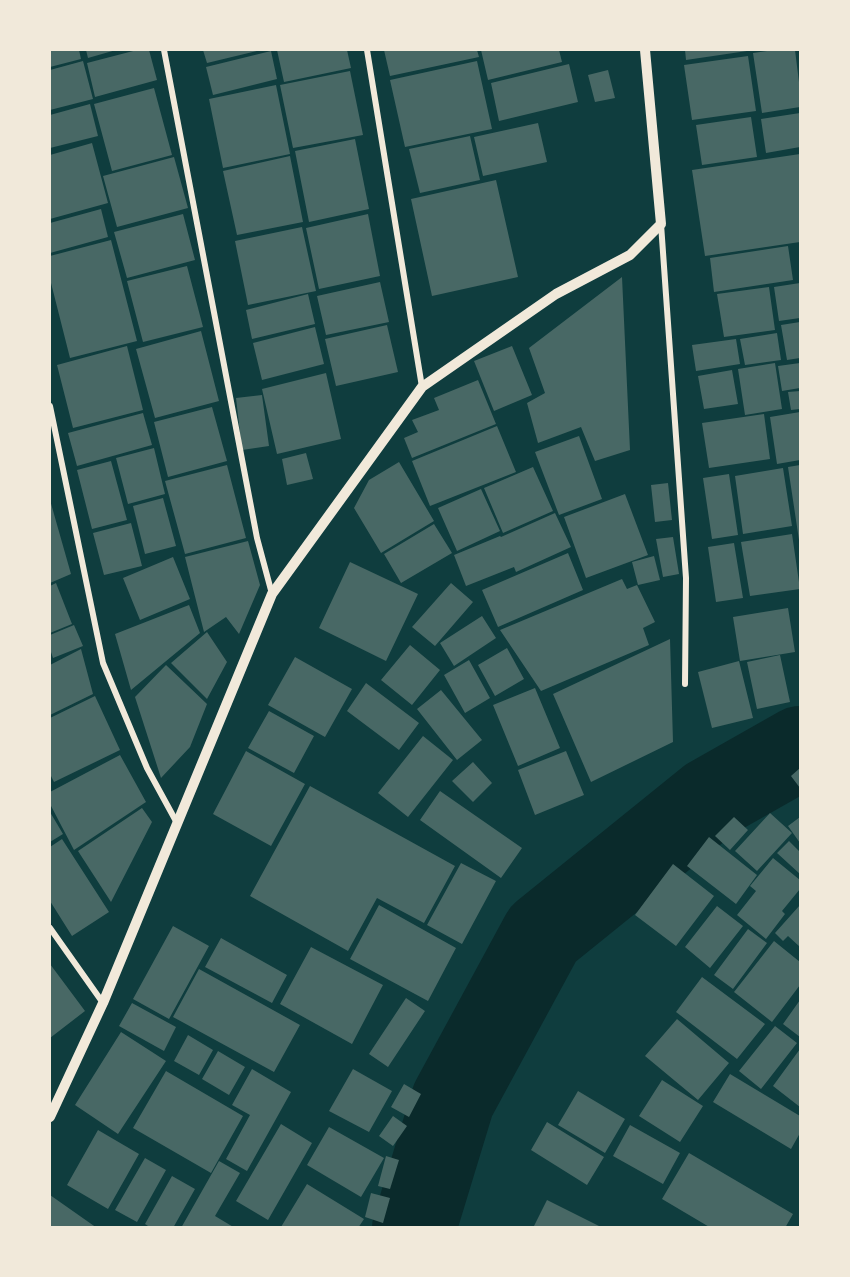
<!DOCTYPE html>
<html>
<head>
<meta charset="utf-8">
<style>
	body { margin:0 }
	#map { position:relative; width:850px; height:1277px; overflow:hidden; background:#0f3d3e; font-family:"Open Sans",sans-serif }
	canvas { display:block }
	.frame { position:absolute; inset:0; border:51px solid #f1e9da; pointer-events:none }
</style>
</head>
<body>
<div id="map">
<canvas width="850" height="1277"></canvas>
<div class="frame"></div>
</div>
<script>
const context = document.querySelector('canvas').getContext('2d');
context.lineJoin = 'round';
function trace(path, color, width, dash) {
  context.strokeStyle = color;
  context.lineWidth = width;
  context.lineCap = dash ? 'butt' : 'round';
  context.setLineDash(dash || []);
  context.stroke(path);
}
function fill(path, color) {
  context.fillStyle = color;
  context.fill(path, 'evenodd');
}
trace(new Path2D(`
	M414,1228L453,1100L543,934L710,799L800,748`), '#0a2a2b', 84);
fill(new Path2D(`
	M50,50H79L81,59L50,67Z
	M86,50H116L88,58Z
	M137,50H149L157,80L95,97L87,63Z
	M203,50H261L207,63Z
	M277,50H347L351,68L284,82Z
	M384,50H477L479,57L390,76Z
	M481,50H559L562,62L488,80Z
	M685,50H747V51L686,60Z
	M774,50H795L800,90V107L762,113L753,53Z
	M271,51L277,79L213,95L206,67Z
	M748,56L756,111L692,120L684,65Z
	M83,61L93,99L50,110V70Z
	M477,61L492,129L405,147L390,80Z
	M569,64L578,102L499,121L491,83Z
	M608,70L615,98L595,102L588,75Z
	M350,71L363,135L293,148L280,85Z
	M276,85L290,154L223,168L209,99Z
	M154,88L172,155L112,171L94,104Z
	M90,104L98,136L50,148V115Z
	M800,113V147L766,153L761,119Z
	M751,117L757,157L702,165L696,125Z
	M538,123L547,162L483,176L474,137Z
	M470,136L480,180L420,193L409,149Z
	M355,139L369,209L309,222L295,151Z
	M92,143L108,203L50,219V155Z
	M800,154V242L705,256L692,170Z
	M290,156L303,222L237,235L223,171Z
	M174,157L188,208L117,227L103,176Z
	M496,180L518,277L432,296L411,199Z
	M101,209L108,237L50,253V223Z
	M183,214L195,260L127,278L114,232Z
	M368,214L380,276L319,289L306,228Z
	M302,227L316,291L248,305L235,241Z
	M111,240L137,341L70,358L50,279V256Z
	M788,246L793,280L714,292L710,258Z
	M187,266L203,327L143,342L127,281Z
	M622,277L630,450L595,461L581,427L538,443L527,403L545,393L529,348Z
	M380,282L389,322L326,335L317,296Z
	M800,283V318L779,321L774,287Z
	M769,287L775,330L724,337L717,294Z
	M308,294L315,324L252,339L246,310Z
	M800,322V358L787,360L781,325Z
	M387,325L398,372L336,386L325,339Z
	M315,327L324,364L262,380L253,343Z
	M201,331L219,401L155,418L136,349Z
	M777,333L781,360L745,365L740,339Z
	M736,339L740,364L696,371L692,345Z
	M127,346L143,410L73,428L57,365Z
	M512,346L532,395L494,411L474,361Z
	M775,363L782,409L745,415L738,369Z
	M800,363V388L782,391L778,366Z
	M732,370L738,404L704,409L698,376Z
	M326,373L341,439L277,454L262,389Z
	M478,380L496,424L412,458L404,438L418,432L412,420L439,410L434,398Z
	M800,391V409L791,410L788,392Z
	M262,395L269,446L242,450L236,398Z
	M212,407L227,461L168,477L154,422Z
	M800,412V460L777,464L770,417Z
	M143,413L152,445L77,466L68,433Z
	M764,414L770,459L709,468L702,423Z
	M497,426L516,472L430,506L412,461Z
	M579,436L602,499L559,515L535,452Z
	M154,448L165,494L128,504L116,458Z
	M306,453L313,479L287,485L282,459Z
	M111,461L127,520L92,529L77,470Z
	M399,462L434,521L381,553L354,508L369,480Z
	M227,465L246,538L185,554L165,481Z
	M800,465V540H799L788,467Z
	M533,467L553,511L503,533L484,488Z
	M783,468L792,526L743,534L735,476Z
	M729,474L738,535L712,539L703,478Z
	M668,483L672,520L655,522L651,485Z
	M481,489L500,531L457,551L438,508Z
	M625,494L648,555L586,578L564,517Z
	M163,498L176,546L145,554L133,506Z
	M50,500L71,574L50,583Z
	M555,513L571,547L516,572L514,567L466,586L454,555L500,536L501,537Z
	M131,523L142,566L104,575L93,533Z
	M434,524L452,553L401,583L384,554Z
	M792,534L800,589L750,596L741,542Z
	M673,537L679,574L663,577L656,539Z
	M248,541L260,585L239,634L226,617L204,632L185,557Z
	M734,543L743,598L716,602L708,547Z
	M568,553L583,590L498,627L482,590Z
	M654,556L660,580L638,585L632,562Z
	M173,557L190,599L140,620L123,578Z
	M350,562L418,594L386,661L319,628Z
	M622,579L627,589L637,585L655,622L643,628L649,645L541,691L500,630Z
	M56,583L72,624L50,633V586Z
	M451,583L473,602L435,646L412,627Z
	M189,605L200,633L131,690L115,634Z
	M788,608L795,652L740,661L733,617Z
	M482,616L496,638L454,666L440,643Z
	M74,625L83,646L53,658L50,649V635Z
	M207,632L227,662L207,699L171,663Z
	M670,639L673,742L591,782L553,694Z
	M410,645L440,670L412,705L381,680Z
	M507,648L524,679L495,696L478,665Z
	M81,649L93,694L50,715V665Z
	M780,655L790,702L757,709L747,662Z
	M295,657L352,689L325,737L268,705Z
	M469,660L490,698L465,713L444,675Z
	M739,661L753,718L712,728L698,672Z
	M166,665L207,704L190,747L161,778L135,697Z
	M366,683L419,723L399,750L347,711Z
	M535,688L560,748L518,766L493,705Z
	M441,690L482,740L457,760L417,709Z
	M95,696L120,750L54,782L50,774V718Z
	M269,711L314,736L294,773L248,748Z
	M423,736L453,760L408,817L378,793Z
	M246,751L305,784L271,846L213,814Z
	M566,751L584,795L535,815L518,770Z
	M120,755L146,802L74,850L50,804V792Z
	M473,762L492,783L473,802L452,781Z
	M800,768V788L791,776Z
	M310,786L455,866L424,923L377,898L348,951L250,896Z
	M440,791L522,848L501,878L420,820Z
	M142,808L152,822L111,902L78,851Z
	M50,812L63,834L50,842Z
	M770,813L792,833L757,871L735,851Z
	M734,817L748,830L730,850L715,836Z
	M800,817V843L788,826Z
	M709,837L757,875L736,904L687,866Z
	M62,839L109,912L72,936L50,901V847Z
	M789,841L800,852V874L777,853Z
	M773,858L800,880V889L782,911L785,914L766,939L737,915L756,891L750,886Z
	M461,863L496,881L462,944L427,925Z
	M673,864L714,896L676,946L635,915Z
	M379,905L456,948L428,1001L350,959Z
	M800,905V947L788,936L783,941L775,933Z
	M717,906L743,926L710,968L685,947Z
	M173,926L209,946L169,1019L133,999Z
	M748,929L767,943L733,989L714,975Z
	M221,938L287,975L272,1003L205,967Z
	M774,941L800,962V985L772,1022L734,992Z
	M311,947L383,985L352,1044L280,1004Z
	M50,964L85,1011L50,1038Z
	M199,969L300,1025L274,1072L173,1017Z
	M702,977L765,1024L737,1059L676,1012Z
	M406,998L425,1011L388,1067L369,1054Z
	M800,1000V1037L783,1024Z
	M132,1003L176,1027L164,1051L119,1026Z
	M677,1019L729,1063L698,1100L645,1056Z
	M775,1026L797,1043L761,1089L739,1071Z
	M121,1032L166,1061L118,1134L75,1105Z
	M188,1035L213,1050L199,1075L174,1061Z
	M800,1049V1107L773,1086Z
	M218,1051L245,1067L229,1095L202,1079Z
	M252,1069L291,1092L247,1171L226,1159L250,1115L232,1105Z
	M353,1069L392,1091L369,1132L329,1111Z
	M166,1071L243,1116L211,1173L133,1128Z
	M730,1074L800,1116V1133L791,1149L713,1102Z
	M662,1080L703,1106L680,1142L639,1116Z
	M404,1084L421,1094L409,1117L391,1107Z
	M578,1091L625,1119L605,1153L558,1125Z
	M393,1116L407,1126L393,1146L379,1136Z
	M547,1122L604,1157L587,1185L531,1150Z
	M281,1124L312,1143L268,1220L236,1201Z
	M630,1125L680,1153L663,1184L613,1156Z
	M329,1127L384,1158L361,1197L307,1165Z
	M98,1130L139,1154L108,1209L67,1185Z
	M689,1153L793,1214L785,1228H711L662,1199Z
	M386,1156L399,1160L390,1189L378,1186Z
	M145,1158L166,1170L137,1222L115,1210Z
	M219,1161L240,1173L215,1216L235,1228H181Z
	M172,1176L195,1189L173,1228H151L145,1224Z
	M307,1184L364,1219L358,1228L281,1227Z
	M371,1193L390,1198L383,1223L365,1217Z
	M50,1195L97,1228H50Z
	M547,1200L603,1228H533Z`), '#486865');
trace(new Path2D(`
	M164,50L257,538L272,594
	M367,50L422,387
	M661,224L686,578L685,684
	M50,406L103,663L147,768L177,823
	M50,928L103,1003`), '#f1e9da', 6);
trace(new Path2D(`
	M50,1117L103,1003L272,594L422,387L556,294L630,255L661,224L645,50`), '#f1e9da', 10);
</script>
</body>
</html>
